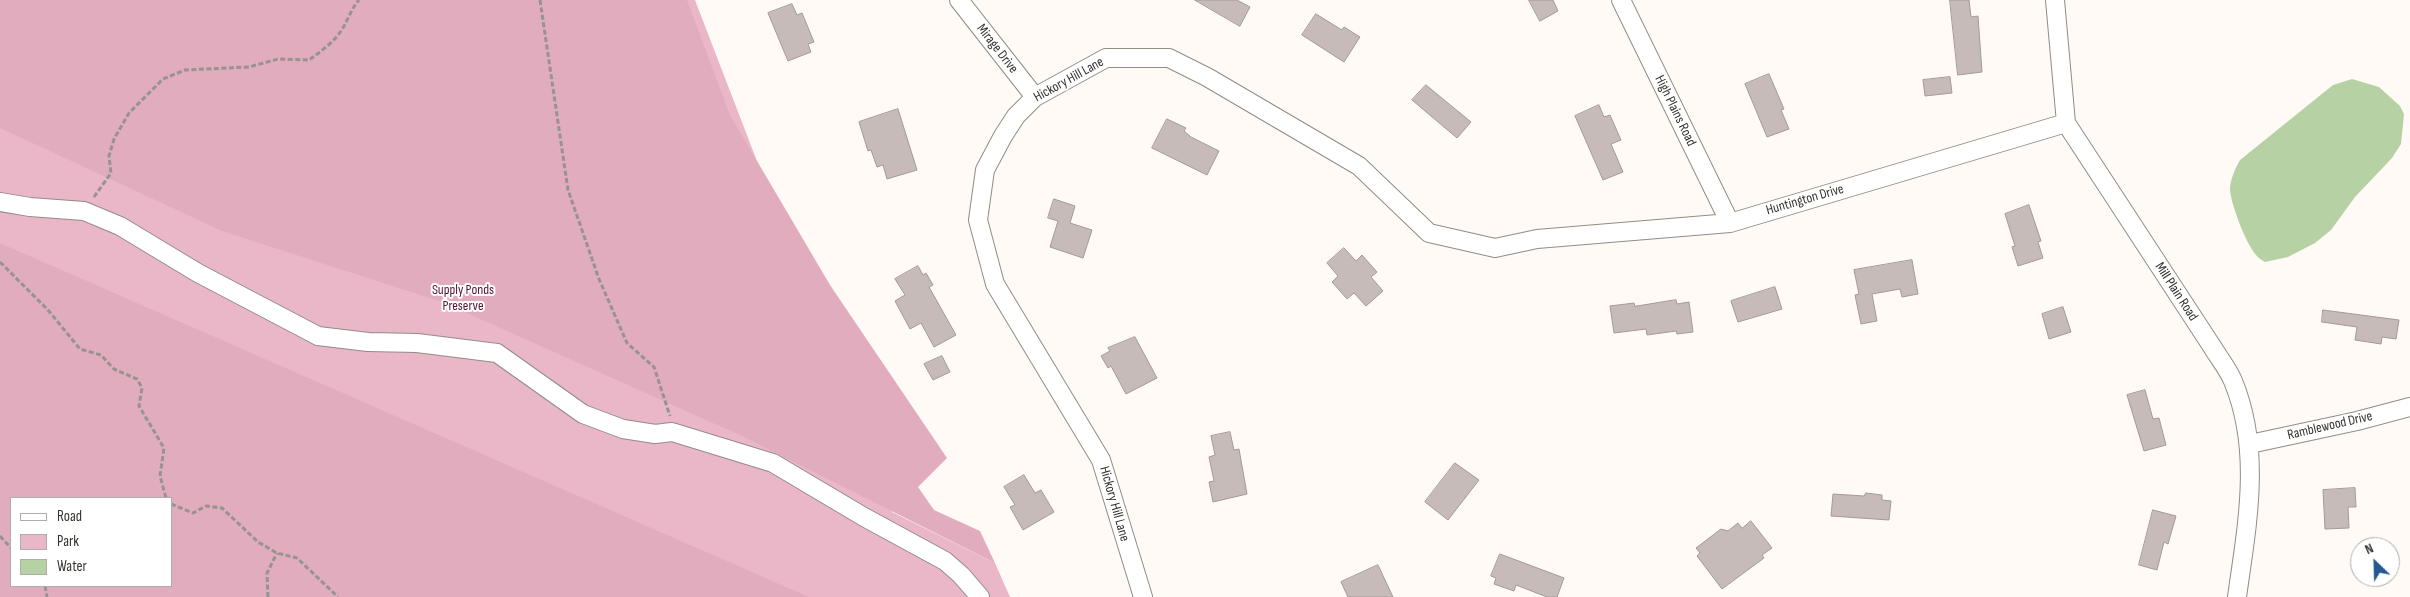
<!DOCTYPE html>
<html>
<head>
<meta charset="utf-8">
<style>
	body { margin:0 }
	#map { position:relative; width:2410px; height:597px; overflow:hidden; background:#fffaf5; font-family:"Sofia Sans Condensed",sans-serif }
	canvas { display:block }
	.legend { position:absolute; left:10px; top:497px; width:162px; height:90px; box-sizing:border-box; background:#fff; border:1px solid #aeadab; margin:0; padding:6px 9px; list-style:none; font-size:15px; color:#34312e }
	.legend li { display:flex; align-items:center; gap:10px; height:25px }
	.legend b { width:25px; border:1px solid #aeadab }
	.north { position:absolute; left:2350px; top:537px; width:50px; height:50px; box-sizing:border-box; background:#fff; border:1px solid #aeadab; border-radius:50%; rotate:336deg; font-size:14px; font-weight:700; line-height:20px; text-align:center; color:#34312e }
	.north::after { content:''; display:block; margin:auto; width:18px; height:22px; background:#235890; clip-path:polygon(50% 0,100% 100%,50% 72%,0 100%) }
</style>
</head>
<body>
<div id="map">
<canvas width="2410" height="597"></canvas>
<ul class="legend">
<li><b style="height:6px;background:#fff"></b>Road</li>
<li><b style="height:14px;background:#eab7c9"></b>Park</li>
<li><b style="height:14px;background:#b6d1a3"></b>Water</li>
</ul>
<div class="north">N</div>
</div>
<script>
const context = document.querySelector('canvas').getContext('2d');
context.lineJoin = 'round';
function fill(path, color) {
  context.fillStyle = color;
  context.fill(path, 'evenodd');
}
function trace(path, color, width, dash) {
  context.strokeStyle = color;
  context.lineWidth = width;
  context.lineCap = dash ? 'butt' : 'round';
  context.setLineDash(dash || []);
  context.stroke(path);
}
function label(font, color, halo, rows, align = 'center') {
  context.font = font + ' "Sofia Sans Condensed",sans-serif';
  context.lineWidth = 4;
  context.setLineDash([]);
  context.textBaseline = 'middle';
  context.strokeStyle = halo;
  context.fillStyle = color;
  for (const [text, x, y, turn = 0] of rows) {
    context.save();
    context.translate(x, y);
    context.rotate((+turn || 0) * Math.PI / 180);
    context.textAlign = isNaN(turn) ? turn : align;
    if (halo) context.strokeText(text, 0, 0);
    context.fillText(text, 0, 0);
    context.restore();
  }
}
fill(new Path2D(`
	M0,0H695L892,512L995,563L1010,597H0ZM11,498H171V586H11Z`), '#eab7c9');
fill(new Path2D(`
	M0,0H687L730,115L830,285L947,458L918,487L934,510L980,531L995,563L742,436L442,302L222,231L0,128Z
	M0,243L809,597H0ZM11,498H171V586H11Z`), '#e2acbf');
fill(new Path2D(`
	M2352,79L2379,87L2400,106L2404,114L2401,144L2392,158L2355,197L2331,230L2315,243L2288,257L2265,262C2262,260 2258,258 2256,255C2246,244 2231,204 2230,190C2230,180 2235,169 2240,160L2333,85Z`), '#b6d1a3');
const building = new Path2D(`
	M1195,0H1237L1250,7L1240,26Z
	M1529,0H1553L1558,11L1540,21Z
	M1950,0H1969L1971,17L1978,16L1982,72L1958,75Z
	M792,4L797,15L802,13L814,42L808,44L811,52L788,61L768,13Z
	M1316,14L1342,30L1344,27L1360,37L1344,62L1302,35Z
	M1769,74L1784,109L1781,110L1789,129L1767,137L1745,84Z
	M1950,77L1952,93L1925,96L1923,80Z
	M1426,85L1471,122L1457,138L1412,100Z
	M1599,105L1604,117L1610,115L1621,140L1611,144L1623,172L1603,180L1575,116Z
	M898,109L917,170L887,179L883,165L877,167L871,150L868,151L859,122Z
	M1167,119L1186,128L1184,131L1191,137L1219,151L1207,175L1152,148Z
	M1054,199L1075,206L1070,223L1092,230L1083,258L1050,247L1058,221L1048,218Z
	M2029,205L2041,241L2038,242L2043,258L2018,266L2012,247L2015,246L2005,214Z
	M1344,248L1356,261L1362,255L1377,272L1371,277L1383,291L1366,306L1354,293L1347,299L1332,282L1338,276L1327,263Z
	M1912,260L1918,294L1902,297L1900,289L1872,294L1877,321L1861,324L1855,295L1859,294L1854,270Z
	M918,266L923,275L926,273L933,285L929,287L956,335L934,347L921,323L910,329L895,301L905,295L895,279Z
	M1775,287L1782,309L1738,322L1731,301Z
	M1676,300L1677,304L1689,302L1693,332L1677,334L1676,331L1647,335L1646,329L1614,333L1610,306L1634,303L1635,306Z
	M2063,307L2071,332L2049,339L2042,314Z
	M2323,310L2399,320L2396,339L2382,337L2381,344L2355,340L2357,327L2322,322Z
	M1135,337L1157,378L1126,394L1111,366L1108,368L1101,356L1110,351L1108,348Z
	M942,356L950,372L933,380L924,364Z
	M2145,390L2153,419L2159,418L2166,445L2144,451L2127,395Z
	M1230,432L1234,450L1239,449L1247,494L1213,502L1209,482L1214,481L1209,457L1215,455L1211,436Z
	M1455,463L1479,480L1448,520L1425,502Z
	M1024,475L1035,493L1041,490L1054,512L1023,530L1010,507L1015,505L1004,487Z
	M2355,488L2356,507H2348L2349,528L2325,529L2323,490Z
	M1866,493L1882,495V500L1891,501L1889,520L1831,516L1833,494L1864,496Z
	M2153,510L2176,516L2168,544L2164,542L2157,570L2139,565Z
	M1751,521L1772,548L1762,555L1764,558L1722,589L1697,556L1700,553L1696,548L1721,529L1728,531L1738,523L1742,528Z
	M1500,554L1564,578L1557,597H1547L1516,585L1514,591L1494,584L1496,578L1491,576Z
	M1378,565L1393,597H1348L1341,582Z`);
fill(building, '#c6bbb9');
trace(building, '#a49997', 1);
const minor = new Path2D(`
	M959,0L1035,97
	M1621,0L1730,223
	M2055,0L2066,123L2213,348C2219,358 2228,369 2233,381C2262,451 2247,525 2237,597
	M0,202L30,207L84,211L120,226L198,273L318,336L368,342L417,343L497,353L583,414L623,429L655,434L672,432L773,463L864,517L945,561L961,575L980,597
	M2250,444L2357,421L2410,407
	M1143,597L1101,460L995,284L978,220L985,170L1003,136L1016,116L1035,97L1106,58H1169L1207,77L1359,166L1429,233L1495,248L1537,239L1730,223L2066,123`);
trace(minor, '#938c85', 20);
trace(new Path2D(`
	M540,0L568,190L599,279L627,343L654,367L670,416
	M94,197L111,173L109,156L114,139L129,113L163,79L185,70L249,67L278,59L309,60C320,52 333,43 341,31C348,21 350,10 359,0
	M0,262L48,310L80,349L101,355L114,369L137,379L142,388L139,406L164,448L160,476L166,498
	M171,504L193,513L206,506L222,508L258,542L277,553L297,558L338,597
	M0,536L11,548
	M45,586L47,597
	M268,597L267,573L277,553`), '#97938f', 3, [5, 2.5]);
trace(minor, '#fff', 18);
label('14px', '#34312e', '#fff', [
	["Mirage Drive",997,49,52],
	["Hickory Hill Lane",1069,80,-29],
	["High Plains Road",1675,111,64],
	["Huntington Drive",1805,200,-16],
	["Mill Plain Road",2176,292,57],
	["Ramblewood Drive",2330,426,-13],
	["Hickory Hill Lane",1114,504,74]
]);
label('14px', '#531432', '#fff', [
	["Supply Ponds",463,290],
	["Preserve",463,306]
]);
</script>
</body>
</html>
